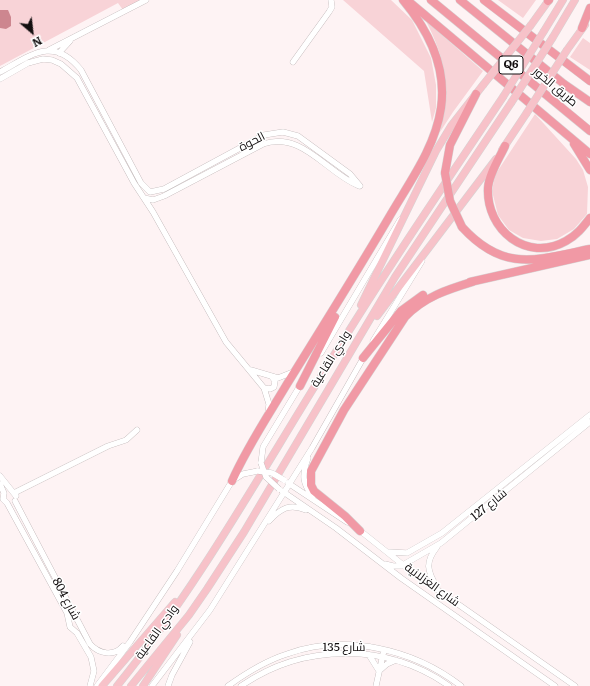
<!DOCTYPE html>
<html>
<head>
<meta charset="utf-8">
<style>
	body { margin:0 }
	#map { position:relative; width:590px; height:686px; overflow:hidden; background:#fef3f4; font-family:Literata,serif }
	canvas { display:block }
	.north { position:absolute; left:12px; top:12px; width:40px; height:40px; -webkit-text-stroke:3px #fff; paint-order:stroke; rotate:152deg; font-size:11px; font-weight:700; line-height:16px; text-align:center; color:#130f10 }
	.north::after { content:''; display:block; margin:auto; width:14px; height:18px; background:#130f10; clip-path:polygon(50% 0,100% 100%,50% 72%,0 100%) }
</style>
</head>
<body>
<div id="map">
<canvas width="590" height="686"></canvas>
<div class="north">N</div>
</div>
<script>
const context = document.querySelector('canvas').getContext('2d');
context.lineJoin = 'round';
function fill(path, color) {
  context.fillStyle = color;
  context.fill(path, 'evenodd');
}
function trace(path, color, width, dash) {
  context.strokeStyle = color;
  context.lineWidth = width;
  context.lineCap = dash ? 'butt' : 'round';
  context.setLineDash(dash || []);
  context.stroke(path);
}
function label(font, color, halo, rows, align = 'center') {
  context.font = font + ' Literata,Cairo,serif';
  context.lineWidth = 3;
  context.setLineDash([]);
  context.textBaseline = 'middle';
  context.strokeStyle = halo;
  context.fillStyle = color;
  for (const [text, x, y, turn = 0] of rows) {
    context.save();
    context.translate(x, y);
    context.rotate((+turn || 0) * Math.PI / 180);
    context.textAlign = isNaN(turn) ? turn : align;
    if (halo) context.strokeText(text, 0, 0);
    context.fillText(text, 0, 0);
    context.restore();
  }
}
fill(new Path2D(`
	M0,0H143L123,10L118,3L0,66Z
	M343,0H391L412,20L431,58L436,85V108L432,122L424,71Z
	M498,0H536L523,18Z
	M426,21L483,71L453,112L440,132C450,89 446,60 426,21Z
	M583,38L590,43V70L570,57Z
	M535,114L576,159L583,170L588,187L587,214L574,229L557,239L541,241L523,238L509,230L498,215L492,191L495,175Z`), '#f8d3d7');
fill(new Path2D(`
	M0,10H8L11,17V26L6,29L0,28Z`), '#cd868f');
const minor = new Path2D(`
	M49,50L146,0
	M59,53L70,41
	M293,62L329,12L332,7L331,0
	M0,72C30,56 53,35 81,70L141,183L150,192L164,189L264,135L283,132L298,136L350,174L360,186
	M0,79L28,63L43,59L52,60L61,64L77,78L134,183L153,212L226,342L264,388L269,404L268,414
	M144,198L153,200L164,196L263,144C303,131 325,172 359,186
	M373,341L422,261
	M321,353L400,220
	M251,370L278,378L293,372
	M264,388L270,389L274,387L275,381L272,377
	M308,458C301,477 303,482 313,499
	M261,463L263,447L301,384
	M0,476L16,496
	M288,483L347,522
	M0,484L4,493
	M282,491L336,528L401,578L555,686
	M4,493L3,499L7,503L67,613L70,627L77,633L91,657L94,671L90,686
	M14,493L108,446L126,440L137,430
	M15,501L90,644C99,654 114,657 123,646
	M269,521C281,508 290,503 306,510
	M358,529L412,572L575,686
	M437,547C425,562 427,571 437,587
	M389,552L407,553L442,533L590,415
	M385,564L393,566H401L441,543L590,422
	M369,655L379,671L387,664L396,660
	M97,686L130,642L177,571L232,481L243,474L258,471
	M152,686L210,610L312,448L365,355
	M168,686L172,675L190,642
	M228,686C246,673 265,661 287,654C345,633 413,649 461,686
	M241,686C303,643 386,642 449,686
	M376,686L384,650`);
const major = new Path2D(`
	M531,25L549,0
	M544,31L563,0
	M553,37L575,0
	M567,50L585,25
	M502,150L526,114
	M361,305L436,151L451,126L483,85
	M377,316L496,159
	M102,686L175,602
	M117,686C196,589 257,479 323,373C380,279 442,188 503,97
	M131,686L189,615L207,589L244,532L395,277L511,103
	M143,686L177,635`);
const highway = new Path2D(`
	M407,0L590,154
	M431,0L590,131
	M460,0L564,84L590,102
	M484,0L590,81
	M548,1L549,0
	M582,28L590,8
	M574,144L590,170
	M505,146C499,159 489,174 488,188C486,230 527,263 566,241C577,235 583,227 590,218
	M445,173L450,145L476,94
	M462,227C504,273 536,260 590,249
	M470,282L590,255
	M363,358L401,311L423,295
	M300,386L335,317
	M232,481C247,447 268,416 287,384C321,329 355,275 388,219C408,184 435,149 441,108C447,67 428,30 403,0
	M360,531L345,516L314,491L311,485V471L344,410L405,317C425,296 449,289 475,281`);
trace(minor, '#b5aaab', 6);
trace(major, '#d5d4d4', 8);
trace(highway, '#d5d4d4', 9);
trace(minor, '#fff', 5.5);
trace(major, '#f7c2c9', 7);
trace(highway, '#f199a5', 8);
const minorBridge = new Path2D(`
	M261,463L266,477L279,489
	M258,471L272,473L284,480`);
const majorBridge = new Path2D(`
	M483,85L531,25
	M503,97L544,31
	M511,103L553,37
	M526,114L567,50`);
const highwayBridge = new Path2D(`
	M445,173L450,201L462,227`);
trace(minorBridge, '#b5aaab', 6, []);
trace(majorBridge, '#d5d4d4', 8, []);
trace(highwayBridge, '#d5d4d4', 9, []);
trace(minorBridge, '#fff', 5.5);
trace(majorBridge, '#f7c2c9', 7);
trace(highwayBridge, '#f199a5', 8);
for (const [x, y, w] of [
	[511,65,24]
]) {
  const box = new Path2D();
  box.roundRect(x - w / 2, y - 9, w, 18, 3);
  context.fillStyle = '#fff';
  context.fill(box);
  trace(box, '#130f10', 1);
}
label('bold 11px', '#130f10', null, [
	["Q6",511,65]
]);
label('12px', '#130f10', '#fff', [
	["طريق الخور",555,87,40],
	["الحوة",252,142,-27],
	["وادي القاعية",331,359,-58],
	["شارع 127",489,505,-39],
	["شارع الغزلانية",432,585,36],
	["شارع 804",66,599,62],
	["وادي القاعية",157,632,-54],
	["شارع 135",344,647]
]);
</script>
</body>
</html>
